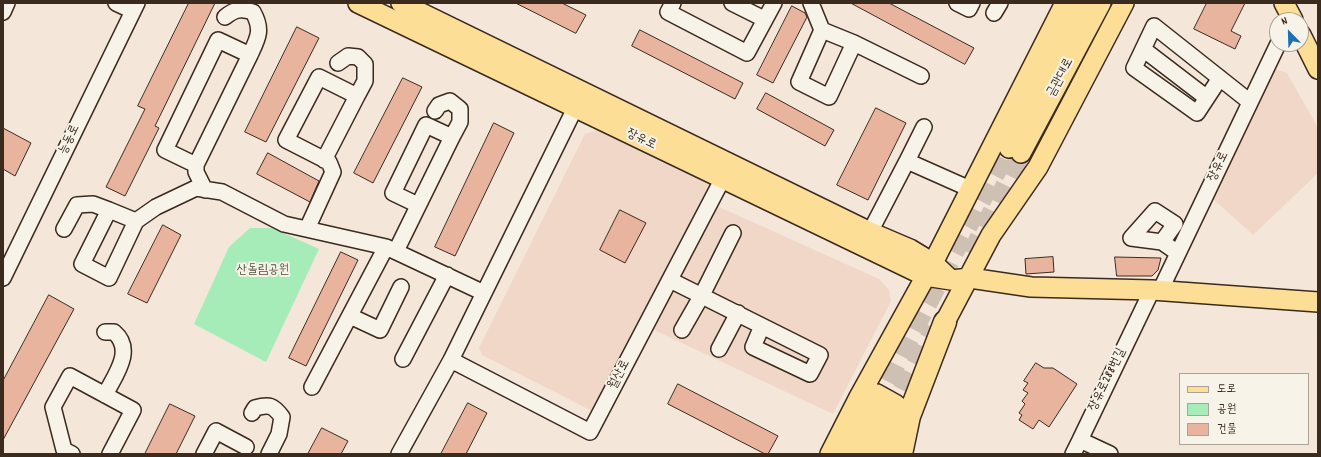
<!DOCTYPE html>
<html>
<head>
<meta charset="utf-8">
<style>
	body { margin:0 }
	#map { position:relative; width:1321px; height:457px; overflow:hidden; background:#f4e6d9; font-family:Dekko,"Poor Story",sans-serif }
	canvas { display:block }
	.frame { position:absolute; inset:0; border:4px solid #3b2a1e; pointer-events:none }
	.legend { position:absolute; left:1179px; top:373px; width:130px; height:72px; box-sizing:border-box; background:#f7f3e8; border:1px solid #aca397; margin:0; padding:5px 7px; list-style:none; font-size:12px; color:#3b2a1e }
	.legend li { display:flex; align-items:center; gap:8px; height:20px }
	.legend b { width:20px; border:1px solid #aca397 }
	.north { position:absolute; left:1269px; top:12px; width:40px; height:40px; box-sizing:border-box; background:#f7f3e8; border:1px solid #aca397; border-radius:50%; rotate:337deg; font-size:11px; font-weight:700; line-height:16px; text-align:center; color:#3b2a1e }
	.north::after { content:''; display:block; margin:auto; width:14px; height:18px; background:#1f6fb2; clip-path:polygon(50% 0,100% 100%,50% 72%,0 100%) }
</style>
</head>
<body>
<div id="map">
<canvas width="1321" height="457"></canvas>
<div class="frame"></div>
<ul class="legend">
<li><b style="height:5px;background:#fdde96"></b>도로</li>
<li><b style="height:11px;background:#a6ecb8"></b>공원</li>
<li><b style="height:11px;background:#e9b49d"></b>건물</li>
</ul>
<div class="north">N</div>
</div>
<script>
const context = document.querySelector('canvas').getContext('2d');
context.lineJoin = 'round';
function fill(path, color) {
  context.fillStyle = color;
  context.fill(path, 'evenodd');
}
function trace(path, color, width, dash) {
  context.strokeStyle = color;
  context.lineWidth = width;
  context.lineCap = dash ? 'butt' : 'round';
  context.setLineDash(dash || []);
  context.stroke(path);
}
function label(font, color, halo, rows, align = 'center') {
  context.font = font + ' Dekko,"Poor Story",sans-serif';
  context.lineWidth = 4;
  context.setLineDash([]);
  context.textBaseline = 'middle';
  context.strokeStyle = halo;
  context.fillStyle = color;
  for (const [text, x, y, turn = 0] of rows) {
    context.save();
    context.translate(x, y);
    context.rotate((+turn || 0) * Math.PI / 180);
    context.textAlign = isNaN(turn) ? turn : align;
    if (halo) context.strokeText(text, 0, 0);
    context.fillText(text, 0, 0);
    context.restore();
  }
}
fill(new Path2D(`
	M1274,69L1287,73L1318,128V173L1253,235L1211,197Z
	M604,128L714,184L596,413L482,355L479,348L585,134Z
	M717,206L879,279L889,290L891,301L833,414L654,330Z`), '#f1d7c7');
fill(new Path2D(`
	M250,228H272L319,249L266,362L194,324L229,247Z`), '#a6ecb8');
const building = new Path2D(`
	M189,3H215L155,126L159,128L125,196L106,187L145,109L138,106Z
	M516,3H562L586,15L576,33Z
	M851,3H889L974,48L965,64Z
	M1207,3H1245L1231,31L1241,36L1235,49L1194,29Z
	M792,6L805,13L807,17L773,83L757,75Z
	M297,27L319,38L266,142L245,132Z
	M640,30L743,83L735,99L632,46Z
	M403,78L422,87L373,183L354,173Z
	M766,93L834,130L825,146L757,109Z
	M876,108L906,123L868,200L837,185Z
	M494,123L514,133L455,256L435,247Z
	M3,128L31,143L15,176L3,169Z
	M268,153L319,181L310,202L257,174Z
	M620,210L646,223L625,263L600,250Z
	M163,225L181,235L147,303L128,294Z
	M341,252L358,260L306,366L289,358Z
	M1053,257L1054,272L1026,274L1025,259Z
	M1115,257L1161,258L1158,270L1152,276H1117Z
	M49,295L74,309L3,440V381Z
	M1036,363L1044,368H1053L1077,384L1049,427L1039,420L1033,429L1019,420L1022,415L1019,413L1025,404L1022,401L1028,393L1023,390L1028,383L1024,381Z
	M678,384L778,436L768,454H765L668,404Z
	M468,403L487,413L466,454H441Z
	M170,404L195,416L176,454H145Z
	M322,428L348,441L341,454H308Z`);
fill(building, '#e9b49d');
trace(building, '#3b2a1e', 1);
trace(new Path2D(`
	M971,254L1021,153
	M874,407L1009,148
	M889,416L934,328`), '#cfc0b4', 19, [19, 10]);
const minor = new Path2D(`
	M116,3L133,11
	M673,3L668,12L747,53L774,3
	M732,3L764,19
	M811,3L822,30L854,43L921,76
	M957,3L969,9L972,3
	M3,12L7,3
	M994,13L1000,3
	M225,17C235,9 241,8 253,12C263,30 258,38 250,55
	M822,30L799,82L829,97L854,43
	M1143,49L1207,98
	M338,63L348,56L358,57L365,64V81L357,96
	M1220,78L1197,113L1134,68L1154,26L1250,102
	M435,111L439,105L450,101L460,109V122L452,137
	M907,161L924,127
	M196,165L165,150L218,40L250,55L196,165V172L205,190
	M136,221L109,210L82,264L109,278L136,221L156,207L196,188L222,192L284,224L386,247L484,293
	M64,229L77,205L93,204L109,210
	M307,229L333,172L329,162L286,140L319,77L357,96L324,160
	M870,232L907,161L970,189
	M1162,242L1175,224L1155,211L1131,238L1162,242L1178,253
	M396,251L452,137L426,125L393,193L418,205
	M3,278L137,3
	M670,280L820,355L810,374L753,347L762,326
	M1160,291L1278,44
	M350,316L380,330L401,287
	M682,330L702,295L733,233
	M719,349L738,313
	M403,359L447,275
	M451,360L590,432L722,180
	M312,387L386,247
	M105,395C115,375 135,350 114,332H105
	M252,413L255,408C269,404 273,405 282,417L279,434L269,454
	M72,454L64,450L53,407L70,376L133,410L110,454
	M204,454L216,431L246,447
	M399,454L451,360L580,98
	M1073,454L1080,440
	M1110,454L1080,440L1152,290`);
const major = new Path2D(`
	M358,3L925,276L951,280L970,278L1031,287L1152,290L1318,302
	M401,3L870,232L910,249L933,263L951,280
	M1284,3L1293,20
	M1301,35L1318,69
	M1009,148L1085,3
	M1021,153L1101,3
	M945,322L991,235L1038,167L1124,3
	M859,397L877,394L895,404L909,416L889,454
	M830,454L859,397L933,263L1065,3
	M850,454L874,407
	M869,454L889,416`);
const highway = new Path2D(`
	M901,454L909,416L945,322`);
trace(minor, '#3b2a1e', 18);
trace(major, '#3b2a1e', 22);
trace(highway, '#3b2a1e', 25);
trace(minor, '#f7f3e8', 15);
trace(major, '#fdde96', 19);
trace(highway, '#fdde96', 22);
label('13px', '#3b2a1e', '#f7f3e8', [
	["금관대로",1061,78,-62],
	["능동로",70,140,-64],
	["장유로",641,140,26],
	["장유로",1219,167,-64],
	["월산로",620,375,-62],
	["장유로288번길",1108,380,-64]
]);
label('13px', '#50513d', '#f7f3e8', [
	["산돌림공원",263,271]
]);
</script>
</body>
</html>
